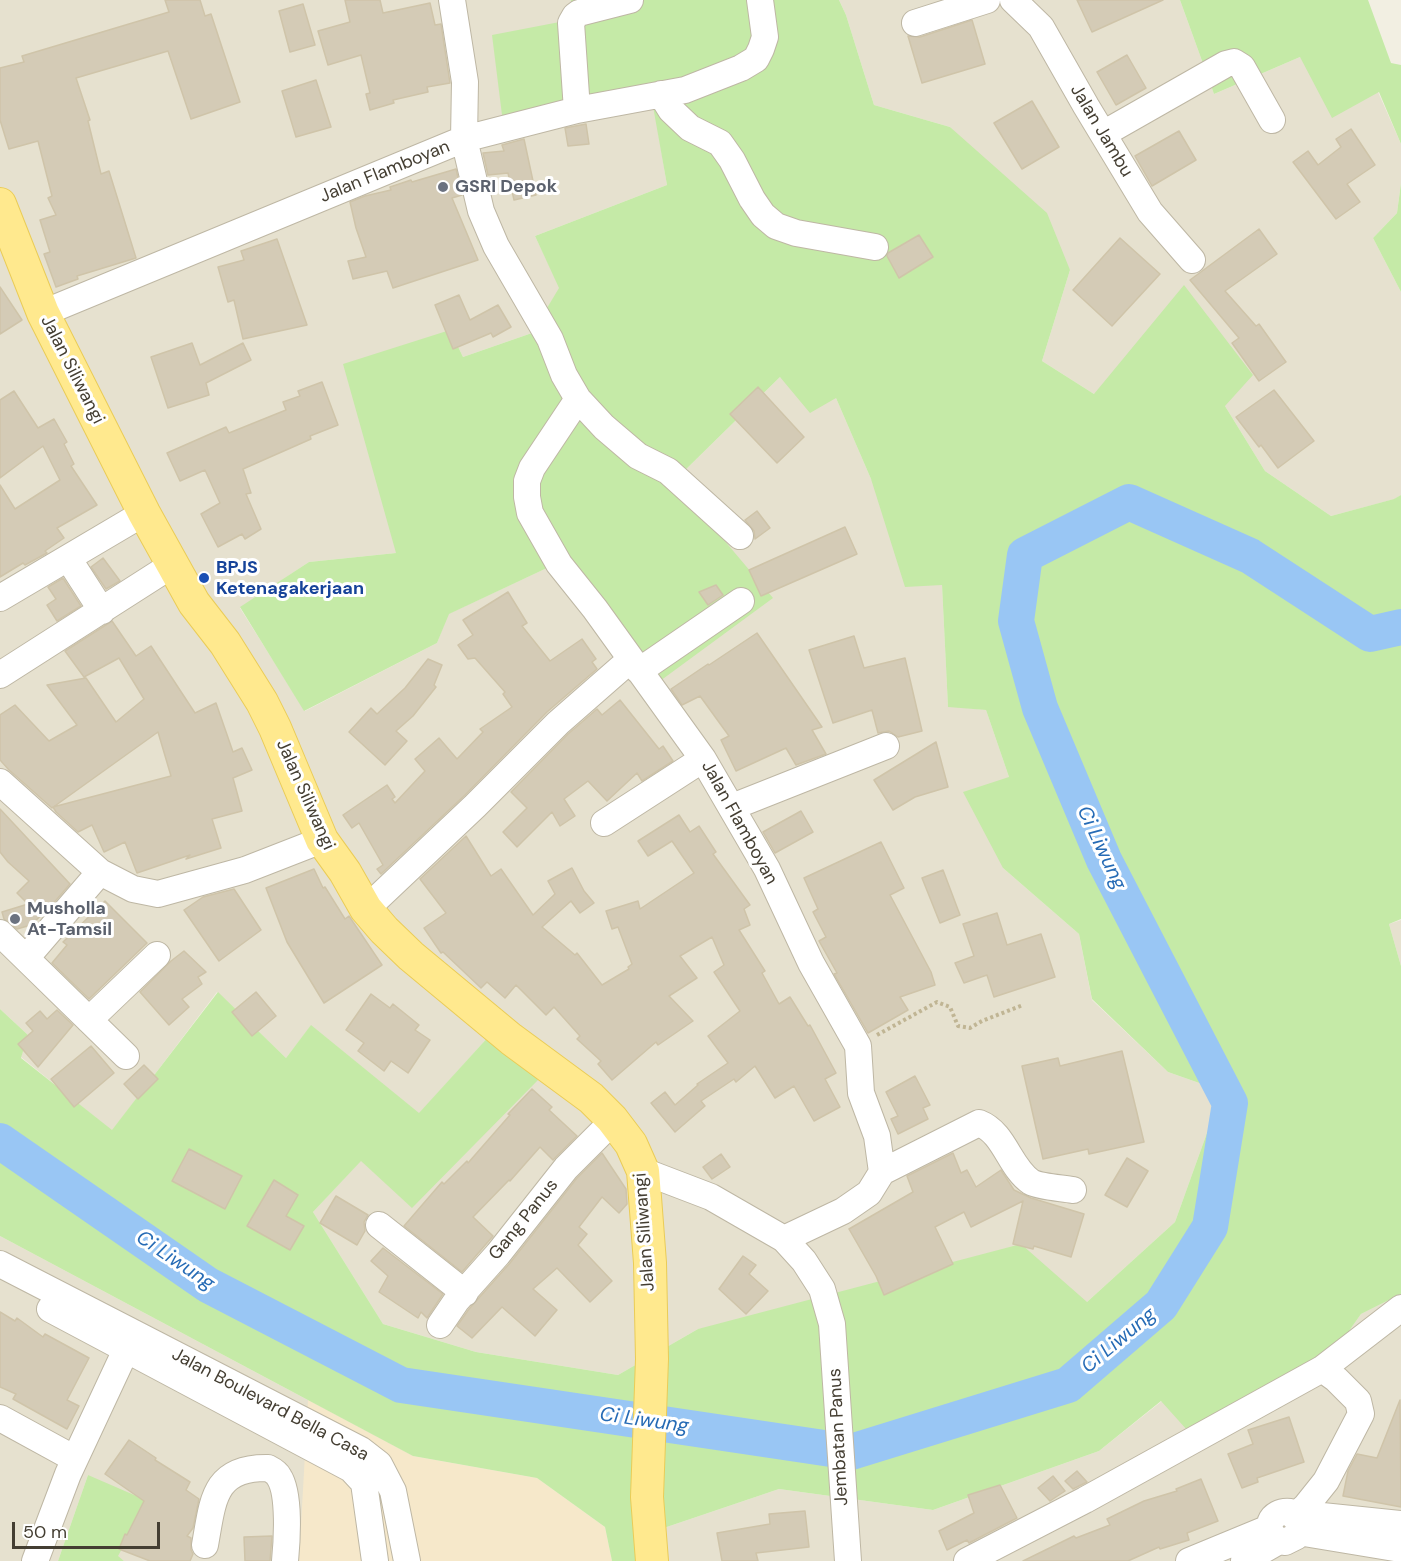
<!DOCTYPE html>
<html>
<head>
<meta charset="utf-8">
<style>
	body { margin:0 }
	#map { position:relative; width:1401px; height:1561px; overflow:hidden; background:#f2efe2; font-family:"DM Sans",sans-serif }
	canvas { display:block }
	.scale { position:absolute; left:12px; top:1522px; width:148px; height:27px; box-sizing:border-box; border:3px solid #443e32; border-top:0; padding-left:8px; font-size:18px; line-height:21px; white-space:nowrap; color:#443e32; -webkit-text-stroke:4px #fff; paint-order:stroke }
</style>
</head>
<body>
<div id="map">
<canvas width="1401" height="1561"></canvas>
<div class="scale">50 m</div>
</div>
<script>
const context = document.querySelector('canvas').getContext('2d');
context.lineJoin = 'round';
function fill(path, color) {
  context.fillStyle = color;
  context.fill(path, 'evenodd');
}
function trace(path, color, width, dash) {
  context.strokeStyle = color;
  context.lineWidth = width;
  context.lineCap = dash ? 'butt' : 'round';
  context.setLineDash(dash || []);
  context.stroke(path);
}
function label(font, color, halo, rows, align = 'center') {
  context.font = font + ' "DM Sans",sans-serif';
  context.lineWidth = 6;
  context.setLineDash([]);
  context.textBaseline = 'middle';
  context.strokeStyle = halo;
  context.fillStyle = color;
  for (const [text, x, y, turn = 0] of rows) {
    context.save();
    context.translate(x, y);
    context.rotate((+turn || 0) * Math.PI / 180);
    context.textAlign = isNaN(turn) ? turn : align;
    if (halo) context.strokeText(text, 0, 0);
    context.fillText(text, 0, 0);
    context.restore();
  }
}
fill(new Path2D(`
	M0,0H571L570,20L652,95L667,185L535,236L560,288L532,333L463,357L450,330L396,553L309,562L240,608L305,711L437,643L448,614L564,560L674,481L780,377L836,398L871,479L942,585L948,706L986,710L1009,777L1003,868L1079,934L1092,1000L1168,1072L1222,1091L1175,1222L1087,1302L698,1329L618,1375L476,1352L383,1324L313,1212L361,1160L412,1207L490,1035L419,1114L311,1026L286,1058L217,992L112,1131L21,1057L28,1035L0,1009Z
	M839,0H1180L1214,94L1300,57L1378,92L1401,144V183L1397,213L1373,238L1401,292V495L1395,499L1331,516L1265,471L1225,406L1094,394L1042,361L1070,270L950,127L874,105L846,15Z
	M1401,920V966L1389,924Z
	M0,1236L413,1456L612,1561H124L117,1557L88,1475L58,1561H0Z
	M1401,1294V1561H647L646,1534L779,1489L933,1510L1099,1451L1162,1401L1337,1348L1361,1314Z`), '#e6e1cf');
fill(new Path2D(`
	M308,1400L413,1456L537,1478L605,1527L612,1561H299Z`), '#f6e8ca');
fill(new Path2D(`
	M571,0H839L846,15L874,105L950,127L1047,213L1070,270L1042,361L1094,394L1184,285L1253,375L1225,406L1265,471L1331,516L1394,499L1401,495V919L1389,924L1401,966V1294L1361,1314L1337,1348L1196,1440L1161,1401L1099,1451L933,1510L779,1489L646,1534L647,1561H612L605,1527L537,1478L413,1456L0,1236V1009L28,1035L21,1058L112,1130L218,992L286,1058L311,1025L419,1113L490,1035L538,1080L412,1208L361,1161L313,1212L383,1324L476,1352L618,1375L698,1329L1021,1244L1087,1302L1175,1222L1222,1091L1168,1072L1092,999L1079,934L1003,868L963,792L1009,777L986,710L948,707L942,585L905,587L871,479L836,398L810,413L780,377L674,481L773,598L660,681L564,560L449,614L437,643L304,711L240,607L309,562L396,553L343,364L450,330L463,357L532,333L559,288L535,236L667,185L651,95L504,131L492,35L570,20Z
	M1180,0H1368L1391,63L1401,65V144L1379,92L1332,118L1300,57L1214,94Z
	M1401,183V292L1373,238L1397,213Z
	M88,1475L148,1501L118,1556L124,1561H58Z`), '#c5eaa7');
trace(new Path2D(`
	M0,1141L208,1285L401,1385L851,1452L1068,1385L1161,1305L1210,1227L1230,1103L1104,860L1040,708L1016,621L1025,555L1129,502L1250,556L1370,634L1401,627`), '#99c6f4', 36);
const building = new Path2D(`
	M165,0H200L205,16L211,14L240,102L191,119L168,51L76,78L90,120L88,121L101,174L109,171L136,258L77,276L78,279L56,287L44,254L50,252L40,220L56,215L48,198L52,196L38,141L9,149L0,120V68L24,62L22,56L169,12Z
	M345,0H380L383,13L430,3L435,25L441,24L450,83L427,87L428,92L393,100L394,103L370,110L366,94L370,93L361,55L328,65L318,31L350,22Z
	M1077,0H1163L1092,32Z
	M303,4L315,45L290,52L279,11Z
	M972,20L985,64L922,83L908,36L920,37Z
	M1127,55L1146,88L1116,105L1097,72Z
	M316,80L331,127L296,137L282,91Z
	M1032,101L1059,147L1022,169L994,123Z
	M586,124L589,144L568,146L565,128Z
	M1351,129L1375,165L1347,184L1360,202L1336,219L1293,162L1308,151L1318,165L1341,147L1336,139Z
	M1179,131L1196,160L1152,186L1135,156Z
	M524,139L536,195L514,200L508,173L488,175L483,153L504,151L502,145Z
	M456,169L462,195L452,198L478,260L393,288L387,271L353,279L348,261L366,257L356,228L350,202L365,196L391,190L390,187L411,180L412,182Z
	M1259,229L1277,254L1225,291L1256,326L1259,324L1286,362L1259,381L1232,343L1239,338L1190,280Z
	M919,235L933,257L899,278L887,256L888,253Z
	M1120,238L1160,274L1112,326L1073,290Z
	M277,239L307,325L243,339L234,300L228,302L218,267L244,260L241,251Z
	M0,287L22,320L0,334Z
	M459,295L470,320L498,305L511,327L493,337L491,333L453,349L435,305Z
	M192,343L200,365L243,343L251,360L206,383L209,395L168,408L151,357Z
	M322,382L338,425L310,436L311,439L243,469L251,493L246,494L261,529L245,539L242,534L218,547L201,514L220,503L205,470L180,481L167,453L226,427L229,433L286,410L283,402L300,396L298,391Z
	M758,387L804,437L777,463L730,414Z
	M1274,390L1314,441L1278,468L1261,445L1259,447L1236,417Z
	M14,391L38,428L54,419L67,442L64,444L74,464L71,466L97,505L57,528L64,538L45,551L47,553L25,565L23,563L0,577V485L15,509L60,480L43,446L0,478V400Z
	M757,511L770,528L755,539L754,531L745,520Z
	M845,527L857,554L761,596L749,570Z
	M103,558L120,581L106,589L91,567Z
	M63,578L81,606L57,621L47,605L56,599L48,587Z
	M716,585L723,595L708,605L699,592Z
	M508,592L527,623L522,626L550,661L582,639L596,659L592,662L597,669L547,712L465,795L381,874L377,869L383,865L359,823L352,828L343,815L387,785L395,797L392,799L395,803L425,771L415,759L439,738L457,759L483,732L480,729L512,707L503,694L505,692L475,658L468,659L458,645L473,635L463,620Z
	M112,621L136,656L151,646L195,713L216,703L233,752L242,748L252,770L233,778L242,811L212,819L221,848L186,859L190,855L137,873L125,842L104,852L92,825L78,832L56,812L53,807L171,776L158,732L52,808L9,770L0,760V715L15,705L49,741L77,725L47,685L86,678L116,722L144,699L119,658L84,677L65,651Z
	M757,633L822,727L812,730L826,754L796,765L786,748L736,771L721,740L729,736L700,696L682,705L671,689L708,664L709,665Z
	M854,636L864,668L905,658L922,731L898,737L889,731L878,733L872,710L833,723L809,650Z
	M428,659L442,665L434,685L436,687L413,716L396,731L407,741L385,765L349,732L371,708L377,714L405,688Z
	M620,700L659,749L663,746L673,761L642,781L637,773L607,801L588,781L564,799L575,816L560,826L552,812L517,847L503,832L527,808L511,792L568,734L597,709L602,715Z
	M936,742L948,787L915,797L893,810L874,780Z
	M0,809L70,884L51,906L31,925L17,929L4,919L2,912L28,904L17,893L29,881L8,862L0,852Z
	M801,811L813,832L775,853L763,832Z
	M679,815L690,832L699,826L716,852L713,854L750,905L744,909L750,925L739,930L765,971L762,973L779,1004L790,997L808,1026L810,1025L836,1073L825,1079L840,1107L814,1121L794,1086L775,1098L755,1066L736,1082L734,1079L701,1101L705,1106L675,1132L651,1103L665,1092L675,1105L698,1085L697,1084L728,1063L708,1036L740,1011L714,972L724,965L712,937L680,956L697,978L669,996L693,1021L658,1045L656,1042L612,1080L598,1064L601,1061L577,1039L580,1036L554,1007L546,1015L516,985L505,998L487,982L481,988L443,952L441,953L424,928L446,913L420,879L466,836L491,876L501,869L533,915L555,894L548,881L572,868L584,891L594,903L580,913L571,901L542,927L575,955L577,953L602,985L629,969L628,967L632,964L618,927L612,929L606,911L638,901L640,909L694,873L672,841L648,856L638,841Z
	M881,842L904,888L890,895L931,972L935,985L900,997L908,1010L868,1033L834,974L837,973L819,941L826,937L813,912L818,909L804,878Z
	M314,869L323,888L325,887L345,919L349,916L382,965L324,1003L287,942L266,888Z
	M943,870L960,915L940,923L922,878Z
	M234,889L261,930L219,961L184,910L203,897Z
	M105,901L147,943L89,999L52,963L67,945L63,942Z
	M997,913L1007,945L1041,934L1055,977L994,997L987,975L964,983L955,963L974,956L963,924Z
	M184,951L206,972L198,977L202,984L182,999L189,1007L169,1025L140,992L171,961Z
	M256,992L276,1016L252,1036L232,1012Z
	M371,994L390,1008L393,1004L419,1025L415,1030L430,1040L408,1073L391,1061L384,1071L358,1051L364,1043L346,1030Z
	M57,1010L73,1025L38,1067L18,1044L33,1031L26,1023L40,1011L47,1019Z
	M91,1046L114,1073L74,1107L51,1079Z
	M1122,1051L1144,1142L1089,1154L1088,1149L1043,1159L1022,1066L1058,1058L1060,1066Z
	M144,1065L158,1079L138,1099L124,1084Z
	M915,1076L930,1105L923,1108L928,1119L898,1134L891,1119L898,1116L886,1092Z
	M532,1089L552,1107L549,1110L577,1136L553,1160L540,1147L510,1181L509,1180L473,1217L493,1236L462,1272L404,1226L442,1182L444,1184L467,1161L468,1163L510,1115L508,1114Z
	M189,1149L242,1176L225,1209L172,1181Z
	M602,1153L626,1189L627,1204L619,1213L602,1197L579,1227L587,1234L578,1245L612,1281L590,1302L557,1268L533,1289L557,1310L535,1336L502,1307L472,1338L457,1326L469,1309L510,1263L577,1178Z
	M953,1153L961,1173L967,1170L976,1187L1001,1170L1014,1190L1031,1198L1084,1214L1071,1257L1034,1246L1033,1249L1013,1244L1023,1201L971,1227L964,1212L935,1227L953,1264L884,1295L876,1276L849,1229L913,1192L907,1176Z
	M721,1154L730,1167L712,1179L703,1167Z
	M1127,1158L1148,1171L1127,1207L1105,1195Z
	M274,1180L298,1195L286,1216L304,1226L290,1250L247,1226Z
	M336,1196L368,1215L364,1222L365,1231L357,1245L320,1223Z
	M383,1248L443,1294L427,1318L421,1312L418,1318L379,1292L388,1276L371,1261Z
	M743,1256L756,1265L749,1274L768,1291L746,1314L719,1289Z
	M0,1312L15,1321L17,1318L43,1337L45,1334L89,1358L67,1400L79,1406L67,1429L13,1399L16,1394L0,1387Z
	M1400,1400L1401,1507L1343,1496L1348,1471L1357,1454L1377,1458Z
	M1289,1417L1304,1462L1257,1478L1258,1482L1242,1488L1228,1454L1253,1444L1248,1430Z
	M129,1440L156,1458L155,1460L190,1482L186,1490L199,1499L193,1528L187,1536L191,1538V1550L193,1554L190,1561H150L119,1549L125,1534L127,1535L144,1501L105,1474Z
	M1077,1471L1087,1482L1073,1489L1065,1481Z
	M1053,1476L1065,1491L1050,1501L1038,1488Z
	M1201,1479L1218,1521L1187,1533L1189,1540L1160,1549L1159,1547L1128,1561H1023L1074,1536L1076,1538L1110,1525L1107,1519L1144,1501L1177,1491L1176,1489Z
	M1000,1485L1017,1518L969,1543L967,1540L947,1550L939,1531L974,1513L968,1495Z
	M805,1511L809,1547L756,1553L758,1561H722L717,1533L770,1524L769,1514Z
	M272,1536L270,1561H245L244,1537Z`);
fill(building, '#d4cbb6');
trace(building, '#cfc4a9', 1.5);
const minor = new Path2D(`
	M452,0L465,82L464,139L481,211L496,246L550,339L564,375L578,399L604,427L638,456L668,471L740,536
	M1013,0L1041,27L1086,106L1150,212L1192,260
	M915,23L987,0
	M661,94L671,110L690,128L720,143L732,160L752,199L763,215L776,226L796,233L875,247
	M577,110L571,23L575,16L579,13L630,0
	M1103,134L1226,64L1234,62L1242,67L1272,120
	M43,313L464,139L577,110L685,90L741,68L756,59L761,49L765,37L760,0
	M578,399L532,468L527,481V497L530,513L559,564L595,609L703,759L767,869L811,963L858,1046L861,1093L877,1136L882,1172L869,1193L843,1211L784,1239
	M68,558L102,611
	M0,598L144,513
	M639,671L741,601
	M0,675L172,565
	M0,782L100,872L133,889L158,894L245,870L322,840
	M732,807L886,746
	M604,823L703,759
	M366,909L475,806L558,723L630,660
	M0,933L126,1056
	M26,958L100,872
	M89,1020L157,955
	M643,1171L711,1197L784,1239L804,1261L822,1289L832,1324L848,1561
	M882,1172L979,1123C1005,1133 1009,1167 1031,1182C1040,1187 1062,1188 1073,1190
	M379,1225L465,1293
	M0,1264L361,1450L379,1464L393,1491L407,1561
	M50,1309L351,1469L364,1483L375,1561
	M440,1325L457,1300L498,1254L566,1168L606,1128L612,1119
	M0,1418L75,1459
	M1295,1516L1306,1506L1326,1481L1361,1414L1358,1401L1336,1379L1322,1369
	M1297,1519L1322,1516L1401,1524
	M1298,1532L1401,1549
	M205,1545C213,1501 213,1467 268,1468C272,1470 277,1473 279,1477C290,1494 287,1541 285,1561
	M35,1561L68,1474L132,1337
	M967,1561L1085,1500L1322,1369L1401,1308
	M1189,1561L1269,1528
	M1244,1561L1279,1541L1285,1542L1297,1536L1299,1529V1522L1290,1512C1270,1510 1262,1530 1279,1541`);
const major = new Path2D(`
	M0,204L43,313L144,513L194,603L225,643L262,702L275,728L322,840L345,872L366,909L384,930L411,956L511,1039L591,1098L612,1119L631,1144L643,1171L650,1263L652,1359L647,1497L652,1561`);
trace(minor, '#beb7a4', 28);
trace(major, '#eacc57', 34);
trace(new Path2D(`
	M877,1035L937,1002L950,1007L958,1026L970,1028L982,1021L1023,1005`), '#c0b594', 4, [3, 3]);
trace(minor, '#fff', 26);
trace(major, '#ffe98e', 32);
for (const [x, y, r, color] of [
	[443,187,6,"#6b7280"],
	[204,578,6,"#1a4fb4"],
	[15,919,6,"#6b7280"]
]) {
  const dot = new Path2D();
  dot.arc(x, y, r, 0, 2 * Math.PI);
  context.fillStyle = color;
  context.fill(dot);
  trace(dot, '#fff', 2);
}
label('18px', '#443e32', '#fff', [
	["Jalan Jambu",1101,131,59],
	["Jalan Flamboyan",385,172,-22],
	["Jalan Siliwangi",72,370,63],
	["Jalan Siliwangi",305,795,66],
	["Jalan Flamboyan",739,823,61],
	["Gang Panus",524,1220,-51],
	["Jalan Siliwangi",645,1232,-94],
	["Jalan Boulevard Bella Casa",270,1405,28],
	["Jembatan Panus",839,1437,-93]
]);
label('bold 18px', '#5b616d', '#fff', [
	["GSRI Depok",455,187],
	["Musholla",27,909],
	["At-Tamsil",27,930]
], 'left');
label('bold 18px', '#164399', '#fff', [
	["BPJS",216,568],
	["Ketenagakerjaan",216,589]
], 'left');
label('italic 20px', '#266bb5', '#fff', [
	["Ci Liwung",1101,848,65],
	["Ci Liwung",175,1261,34],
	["Ci Liwung",1119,1341,-40],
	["Ci Liwung",644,1421,8]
]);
</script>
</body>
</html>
